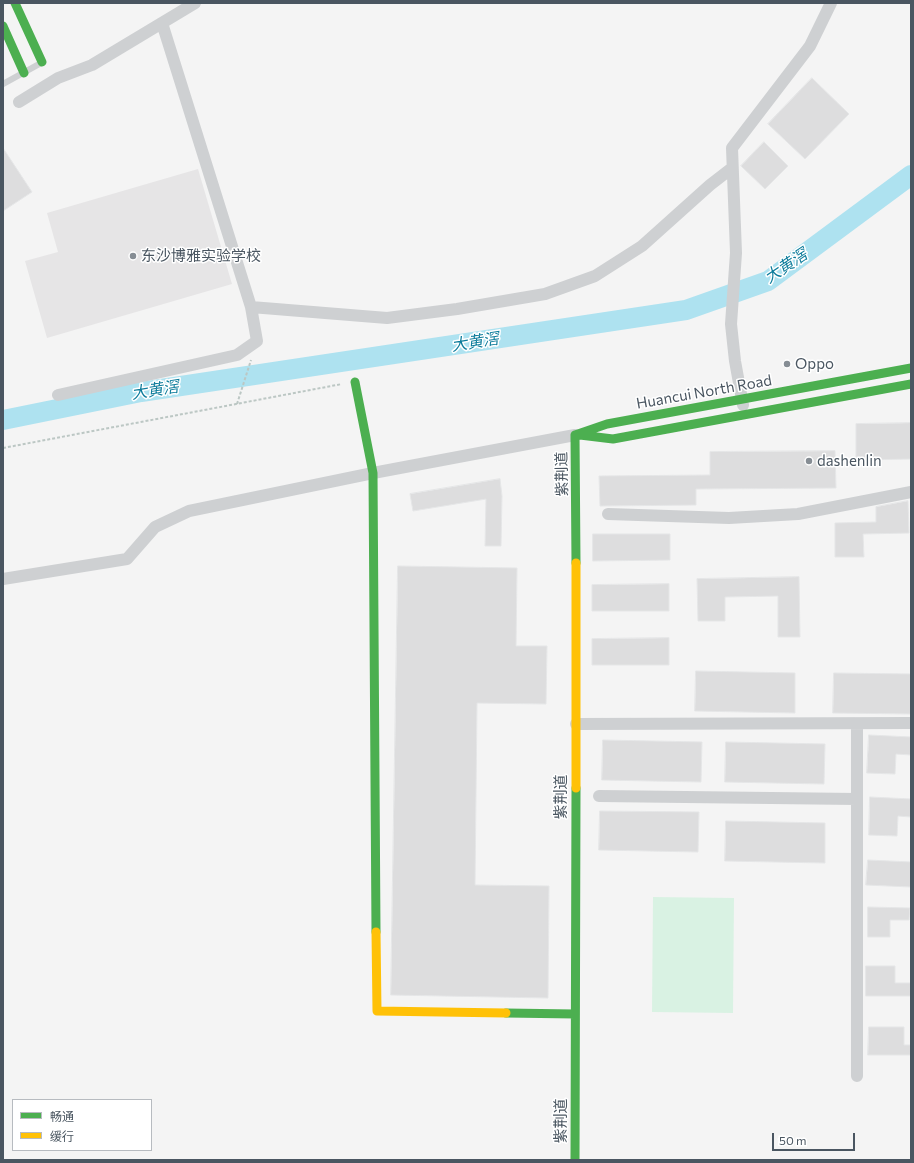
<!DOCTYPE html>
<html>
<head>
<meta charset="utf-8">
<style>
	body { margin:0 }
	#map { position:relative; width:914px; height:1163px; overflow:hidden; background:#f4f4f4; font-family:Commissioner,"Noto Sans SC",sans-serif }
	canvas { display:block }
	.frame { position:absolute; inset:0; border:4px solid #4a5661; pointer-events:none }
	.legend { position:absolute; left:12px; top:1099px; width:140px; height:52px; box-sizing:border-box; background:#fff; border:1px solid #b7bbc0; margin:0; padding:5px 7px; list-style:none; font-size:12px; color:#4a5661 }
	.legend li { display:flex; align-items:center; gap:8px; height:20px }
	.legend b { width:20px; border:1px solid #b7bbc0 }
	.scale { position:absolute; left:772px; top:1133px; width:83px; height:18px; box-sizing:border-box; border:2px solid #4a5661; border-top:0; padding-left:5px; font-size:12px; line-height:14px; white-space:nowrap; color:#4a5661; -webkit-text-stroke:3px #fff; paint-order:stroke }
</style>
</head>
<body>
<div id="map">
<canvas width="914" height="1163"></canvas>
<div class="frame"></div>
<ul class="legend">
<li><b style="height:5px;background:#4caf50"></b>畅通</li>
<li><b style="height:5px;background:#ffc107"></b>缓行</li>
</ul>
<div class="scale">50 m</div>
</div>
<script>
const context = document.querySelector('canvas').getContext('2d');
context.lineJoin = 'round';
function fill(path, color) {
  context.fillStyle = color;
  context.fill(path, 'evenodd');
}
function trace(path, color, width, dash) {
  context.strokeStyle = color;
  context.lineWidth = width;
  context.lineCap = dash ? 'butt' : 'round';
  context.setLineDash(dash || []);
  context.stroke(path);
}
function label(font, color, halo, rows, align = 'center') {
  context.font = font + ' Commissioner,"Noto Sans SC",sans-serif';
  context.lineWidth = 3;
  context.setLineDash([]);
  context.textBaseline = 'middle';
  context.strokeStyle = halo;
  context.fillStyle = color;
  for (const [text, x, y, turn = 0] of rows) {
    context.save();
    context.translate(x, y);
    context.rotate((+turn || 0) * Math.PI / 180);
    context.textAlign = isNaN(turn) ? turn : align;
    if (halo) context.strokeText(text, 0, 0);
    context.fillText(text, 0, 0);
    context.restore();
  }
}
fill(new Path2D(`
	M198,169L232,284L47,338L25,261L58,252L47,213Z`), '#e6e5e6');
fill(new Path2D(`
	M653,897L734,898L733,1013L652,1012Z`), '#d9f2e3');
trace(new Path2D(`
	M3,420L141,392L686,310L768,281L911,175`), '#aee2f0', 20);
const building = new Path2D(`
	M812,78L849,114L805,159L768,124Z
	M764,142L788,166L765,189L741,166Z
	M3,148L32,192L3,211Z
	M911,423V459L856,460V424Z
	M835,451L836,488L696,489V505L600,506L599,476L710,475V452Z
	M500,479L502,496L501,546H485L486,499L413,511L410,494Z
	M908,501L909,533L863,534L864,557H835V523L876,522V507Z
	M593,534H670V560L593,561Z
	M398,566L517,568L516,646H547L546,704L477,703L475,885L549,886L548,998L391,995Z
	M799,577L800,637H778V596L725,597V621H698L697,579Z
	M669,584V611H592V585Z
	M669,638V665H592V639Z
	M696,671L795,673V713L695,711Z
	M834,673L911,674V714L833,713Z
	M869,735L911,737V755L896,754L895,774L867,773Z
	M603,740L702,742L701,782L602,780Z
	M726,742L825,744L824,784L725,782Z
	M870,797L911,799V817L898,816L897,836L869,835Z
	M600,811L699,812L698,852L599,850Z
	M726,821L825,823V863L725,861Z
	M868,860L911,862V887L866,885Z
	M868,907L910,908L909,920H890V937H868Z
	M866,966H895V983H911V996H866Z
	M869,1027H904V1045H911V1055H868Z`);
fill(building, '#ddddde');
trace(building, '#e5e6e7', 1);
trace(new Path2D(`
	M237,404L251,360
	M3,448L342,384`), '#bcc7c4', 2, [3, 2]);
trace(new Path2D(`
	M3,84L41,63`), '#ced0d2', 6);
trace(new Path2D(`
	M19,102L58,78L92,65L195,3
	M251,307L387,318L457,309L545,294L595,276L642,246L710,185L732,168
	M58,395L237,355L257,341L251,307L162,23
	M743,405L735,361L731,324L736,253L732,148L810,46L831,3
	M608,514L729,518L798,514L911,492
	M3,579L127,559L155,527L189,511L373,473L575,435
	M576,724L911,723
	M857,724V1076
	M599,796L857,799`), '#ced0d2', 12);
trace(new Path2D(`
	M15,3L42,62
	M3,26L24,73
	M355,382L373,473L376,932
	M575,435L607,424L911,368
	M575,435L576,563
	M580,435L613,439L911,384
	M506,1013L575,1014
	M575,1160L576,788`), '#4caf50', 9);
trace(new Path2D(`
	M576,788V563
	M376,932L377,1011L506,1013`), '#ffc107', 9);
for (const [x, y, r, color] of [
	[133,256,4,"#868d94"],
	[787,364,4,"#868d94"],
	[809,461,4,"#868d94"]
]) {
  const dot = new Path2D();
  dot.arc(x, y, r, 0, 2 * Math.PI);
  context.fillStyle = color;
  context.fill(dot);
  trace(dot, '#fff', 1.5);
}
label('15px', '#4a5661', '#fff', [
	["东沙博雅实验学校",141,256],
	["Oppo",795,364],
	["dashenlin",817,461]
], 'left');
label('15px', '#4a5661', '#fff', [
	["Huancui North Road",704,392,-10],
	["紫荆道",562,474,-91],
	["紫荆道",561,797,-90],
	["紫荆道",561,1121,-90]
]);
label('italic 16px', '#0c7c9b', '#fff', [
	["大黄滘",786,266,-34],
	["大黄滘",475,342,-9],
	["大黄滘",155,390,-9]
]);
</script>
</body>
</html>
